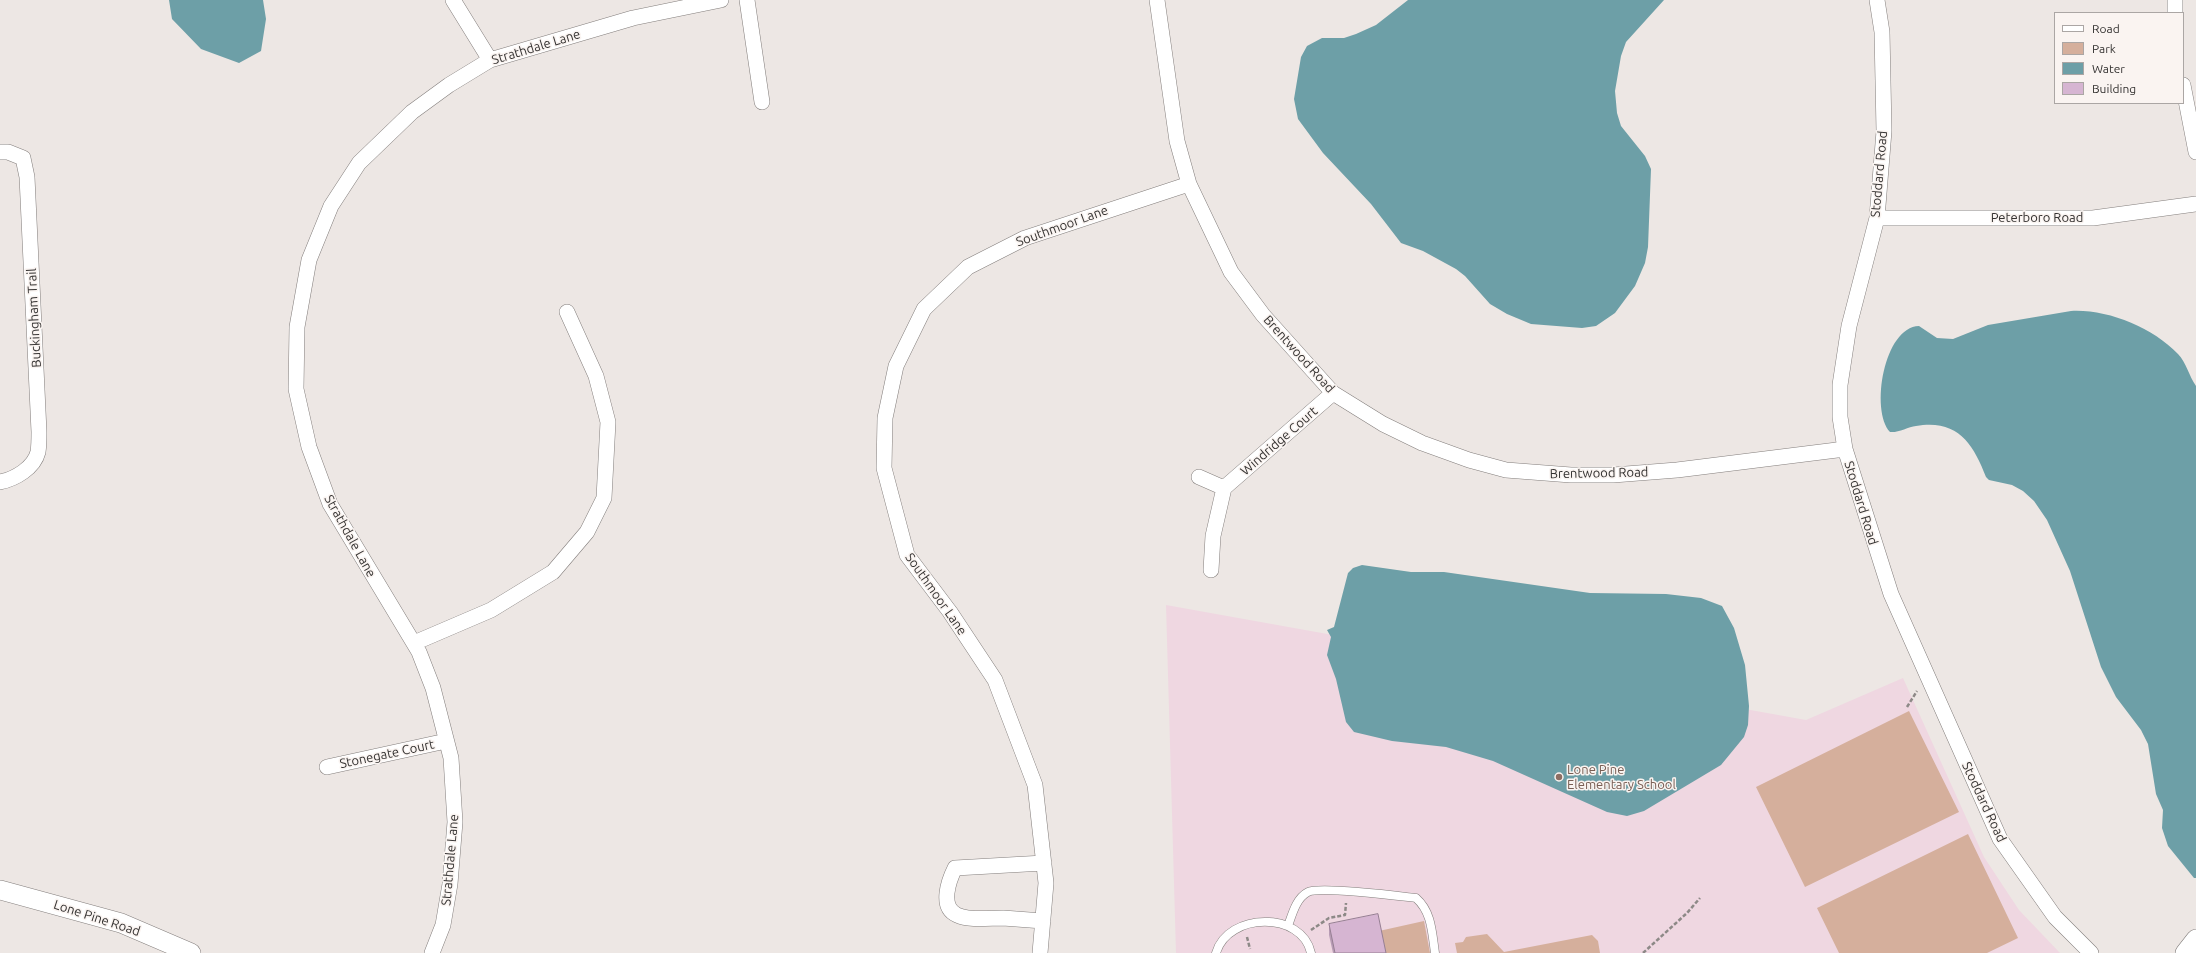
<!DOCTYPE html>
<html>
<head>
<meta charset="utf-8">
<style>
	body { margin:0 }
	#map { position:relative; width:2196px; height:953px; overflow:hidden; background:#ede7e4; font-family:Ubuntu,sans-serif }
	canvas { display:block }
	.legend { position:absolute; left:2054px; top:12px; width:130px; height:92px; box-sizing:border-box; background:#faf4f1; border:1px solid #aba6a4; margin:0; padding:5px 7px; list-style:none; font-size:12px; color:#343231 }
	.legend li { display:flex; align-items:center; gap:8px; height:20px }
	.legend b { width:20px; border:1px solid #aba6a4 }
</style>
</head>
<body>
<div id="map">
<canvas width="2196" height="953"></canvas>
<ul class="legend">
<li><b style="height:5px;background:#fff"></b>Road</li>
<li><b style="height:11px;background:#d5af9c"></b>Park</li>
<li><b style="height:11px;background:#6d9fa7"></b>Water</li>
<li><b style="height:11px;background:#d6b5d2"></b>Building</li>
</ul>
</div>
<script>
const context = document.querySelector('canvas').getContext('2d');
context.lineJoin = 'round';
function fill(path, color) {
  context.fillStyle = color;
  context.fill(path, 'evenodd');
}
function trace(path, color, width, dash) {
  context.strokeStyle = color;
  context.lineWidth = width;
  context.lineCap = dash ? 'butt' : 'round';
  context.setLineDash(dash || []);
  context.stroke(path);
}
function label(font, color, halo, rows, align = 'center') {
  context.font = font + ' Ubuntu,sans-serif';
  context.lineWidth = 3;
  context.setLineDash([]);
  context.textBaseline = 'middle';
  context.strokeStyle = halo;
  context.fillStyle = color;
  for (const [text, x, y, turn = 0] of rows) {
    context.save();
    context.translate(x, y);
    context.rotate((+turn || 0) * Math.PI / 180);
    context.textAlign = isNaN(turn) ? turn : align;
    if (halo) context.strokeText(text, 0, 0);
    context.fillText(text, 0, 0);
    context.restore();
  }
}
fill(new Path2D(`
	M1166,605L1806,720L1903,678L1984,857L2019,910L2060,953H1176Z`), '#efd7e1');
fill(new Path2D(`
	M1909,711L1959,812L1805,887L1756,787Z
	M1968,834L2018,938L1987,953H1839L1817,908Z
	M1424,921L1430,953H1384L1379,931Z
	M1487,934L1504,952L1592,935L1598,941L1600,953H1457L1455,943L1463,942L1466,937Z`), '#d5af9c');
fill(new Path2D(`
	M169,0H263L266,19L261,51L239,63L201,49L172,19Z
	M1408,0H1664L1626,42L1621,56L1615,91L1617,113L1621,126L1645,156L1651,169L1648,247L1645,263L1635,286L1615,313L1596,326L1582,328L1531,324L1507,314L1490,304L1465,276L1456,269L1423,251L1401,243L1371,204L1323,153L1298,119L1294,99L1301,57L1307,46L1322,38H1344L1356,34L1376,25Z
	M2071,311C2107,309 2152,327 2178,354C2186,362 2189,376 2196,386V878H2194L2168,846L2162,828L2163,810L2156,794L2148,744L2141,730L2116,697L2101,667L2070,571L2047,520L2034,501L2023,491L2012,485L1989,480L1986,477C1973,443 1957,419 1916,426C1908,427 1898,433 1890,432C1870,410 1884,327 1919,326L1937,338L1953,339L1988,325Z
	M1362,565L1411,572H1444L1590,593L1666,594L1701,598L1722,606L1734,628L1745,665L1749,706L1748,725L1744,737L1721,765L1644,811L1627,816L1607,812L1493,761L1446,747L1392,741L1354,732L1346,722L1336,679L1327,655L1331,637L1327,630L1334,627L1348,573L1353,568Z`), '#6d9fa7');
const service = new Path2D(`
	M1288,926C1292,915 1296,898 1308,892C1320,886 1398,896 1416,898C1432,912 1432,933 1435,953
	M1216,953C1228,912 1302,911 1311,953`);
const minor = new Path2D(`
	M453,0L490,60
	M747,0L762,102
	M1157,0L1177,141L1189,184L1231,272L1263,315L1333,393L1383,424L1422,443L1469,460L1506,470L1571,475H1613L1677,470L1845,449
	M1877,0L1882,32L1884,131L1877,218L1849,326L1840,385V417L1845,449L1891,594L2000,839L2055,917L2091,953
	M2175,13V0
	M2183,85L2196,152
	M0,152H8L23,158L27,177L39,432C39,438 39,446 38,452C34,468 15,479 0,482
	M1877,218H2093L2196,204
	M1199,477L1224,488
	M1211,570L1213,536L1224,488L1333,393
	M414,643L491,610L553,572L587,532L604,498L608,422L596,376L567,312
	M327,767L446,741
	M1043,921C1030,920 1017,919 1003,918C989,918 970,921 957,915C939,907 949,880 955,868L1044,863
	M432,953L443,925L450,884L455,822L451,758L433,688L419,652L330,504L309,447L296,389L297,327L309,260L331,206L359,163L412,112L449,85L490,60L633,18L721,0
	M1040,953L1046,883L1035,785L995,680L950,612L907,555L884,468L885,418L896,366L924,309L968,267L1025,238L1189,184`);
const tertiary = new Path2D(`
	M0,890L121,923L191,953
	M2185,953L2196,939`);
trace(service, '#837e7c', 9);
trace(minor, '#837e7c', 16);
trace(tertiary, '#837e7c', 20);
trace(new Path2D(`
	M1907,707L1917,691
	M1311,930L1329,918L1345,915L1346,903
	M1247,937L1250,949
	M1643,953L1687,913L1700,898`), '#8d8987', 2.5, [4, 2]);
trace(service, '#fff', 8);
trace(minor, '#fff', 15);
trace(tertiary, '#fff', 19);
fill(new Path2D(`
	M1329,924L1386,953H1333L1329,935Z`), '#b89cb5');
const building = new Path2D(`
	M1378,914L1386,953H1335L1329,924Z`);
fill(building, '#d6b5d2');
trace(building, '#967f93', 1);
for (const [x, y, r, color] of [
	[1559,777,4,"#8d6e63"]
]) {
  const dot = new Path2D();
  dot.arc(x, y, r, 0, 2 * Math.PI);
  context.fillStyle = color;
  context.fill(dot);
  trace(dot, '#faf4f1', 1.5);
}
label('13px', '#343231', '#faf4f1', [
	["Strathdale Lane",536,47,-17],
	["Stoddard Road",1879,174,-85],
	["Peterboro Road",2037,218],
	["Southmoor Lane",1062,226,-20],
	["Buckingham Trail",34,318,-93],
	["Brentwood Road",1299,354,48],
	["Windridge Court",1279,441,-41],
	["Brentwood Road",1599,473,-1],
	["Stoddard Road",1861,503,73],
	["Strathdale Lane",350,536,61],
	["Southmoor Lane",936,594,55],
	["Stonegate Court",387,754,-12],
	["Stoddard Road",1984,802,65],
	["Strathdale Lane",450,860,-85],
	["Lone Pine Road",97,918,18]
]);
label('13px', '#785e54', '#faf4f1', [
	["Lone Pine",1567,770],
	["Elementary School",1567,785]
], 'left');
</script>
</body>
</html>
